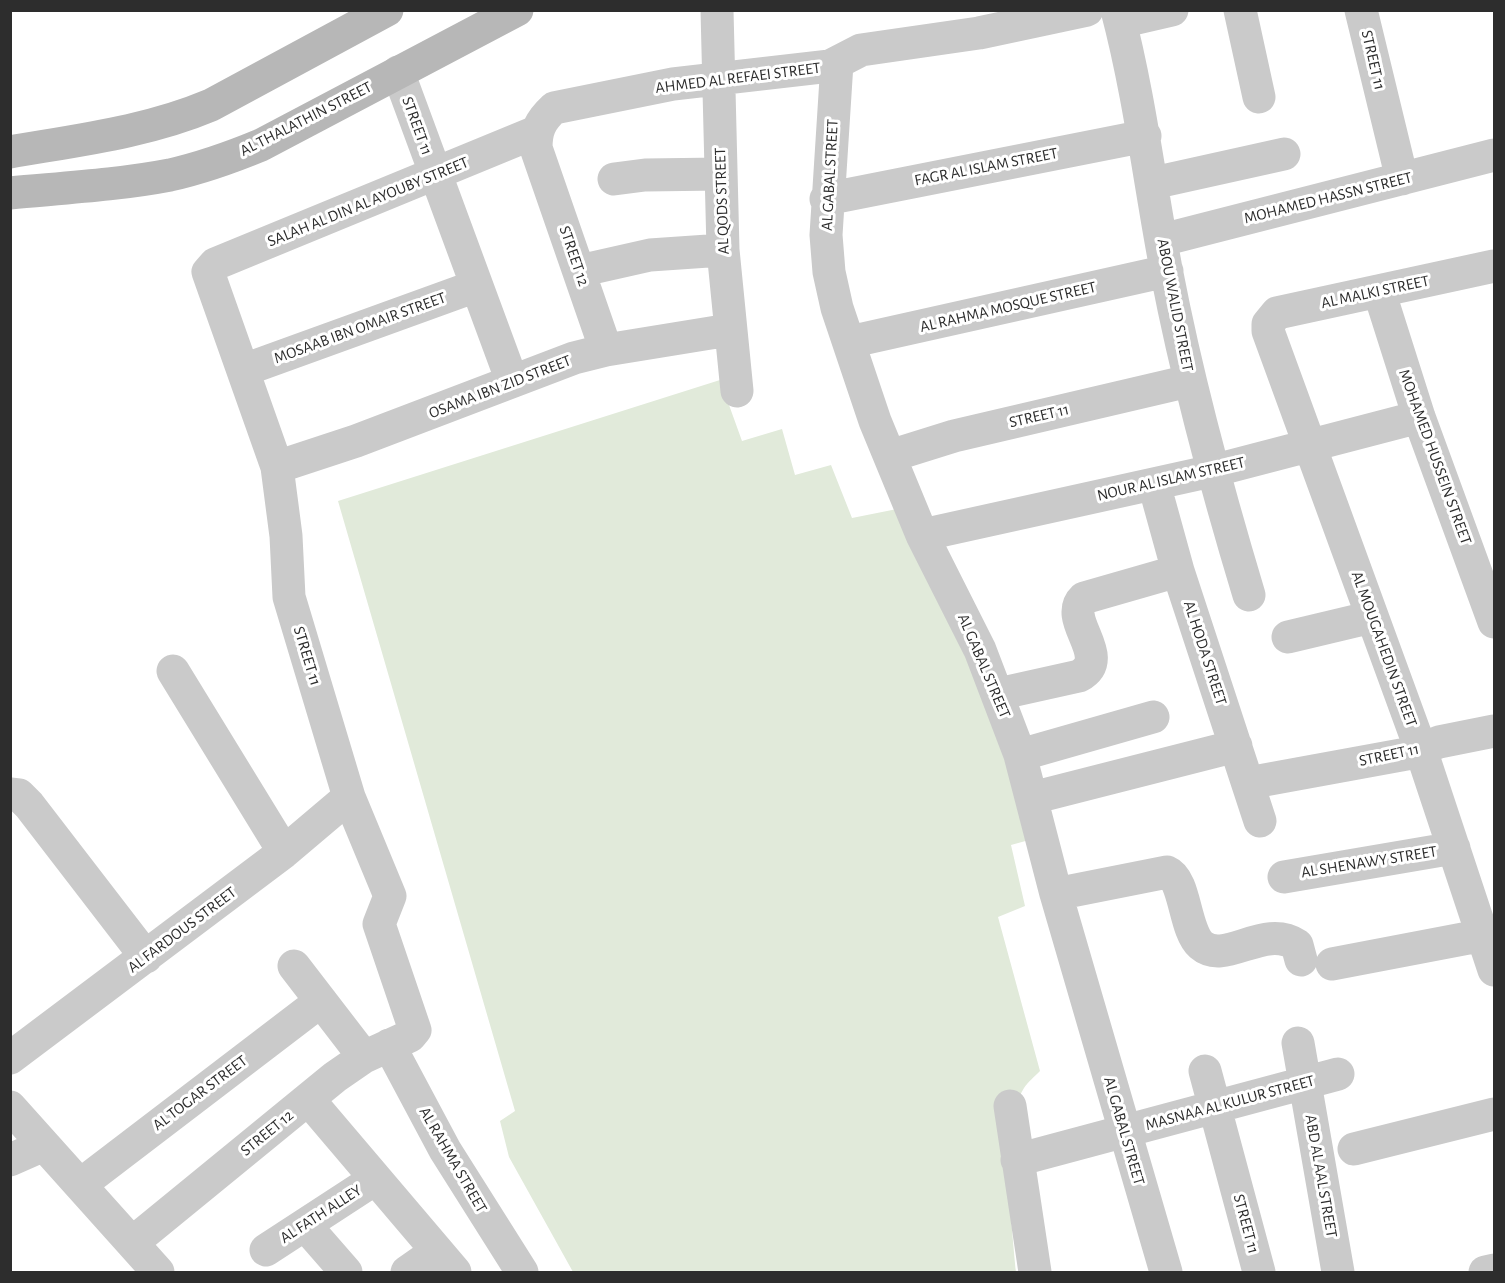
<!DOCTYPE html>
<html>
<head>
<meta charset="utf-8">
<style>
	body { margin:0 }
	#map { position:relative; width:1505px; height:1283px; overflow:hidden; background:#fff; font-family:"Alegreya Sans",sans-serif }
	canvas { display:block }
	.frame { position:absolute; inset:0; border:12px solid #2d2d2d; pointer-events:none }
</style>
</head>
<body>
<div id="map">
<canvas width="1505" height="1283"></canvas>
<div class="frame"></div>
</div>
<script>
const context = document.querySelector('canvas').getContext('2d');
context.lineJoin = 'round';
function fill(path, color) {
  context.fillStyle = color;
  context.fill(path, 'evenodd');
}
function trace(path, color, width, dash) {
  context.strokeStyle = color;
  context.lineWidth = width;
  context.lineCap = dash ? 'butt' : 'round';
  context.setLineDash(dash || []);
  context.stroke(path);
}
function label(font, color, halo, rows, align = 'center') {
  context.font = font + ' "Alegreya Sans",sans-serif';
  context.lineWidth = 6;
  context.setLineDash([]);
  context.textBaseline = 'middle';
  context.strokeStyle = halo;
  context.fillStyle = color;
  for (const [text, x, y, turn = 0] of rows) {
    context.save();
    context.translate(x, y);
    context.rotate((+turn || 0) * Math.PI / 180);
    context.textAlign = isNaN(turn) ? turn : align;
    if (halo) context.strokeText(text, 0, 0);
    context.fillText(text, 0, 0);
    context.restore();
  }
}
fill(new Path2D(`
	M720,380L742,441L782,429L795,475L831,465L852,518L912,506L1040,837L1011,845L1025,906L998,917L1040,1071C1035,1076 1028,1082 1024,1088C1000,1125 1012,1228 1016,1272H573L509,1157L500,1121L515,1111L338,501Z`), '#e1eada');
trace(new Path2D(`
	M717,10L723,250L737,391
	M1117,10C1140,97 1150,186 1167,274C1188,383 1217,489 1249,595
	M1240,10L1259,97
	M1361,10L1402,179
	M1120,22L1172,10
	M837,63L826,235L829,272L837,308L875,421L922,535L980,650L1020,755L1056,894L1166,1272
	M398,72L512,381
	M614,179L645,175L721,174
	M1153,183L1284,154
	M826,199L1145,136
	M1162,240L1494,155
	M1494,266L1277,313L1268,324V331L1421,750L1494,970
	M579,271L650,255L723,250
	M1379,291L1419,417L1494,622
	M849,342L1167,271
	M606,350L536,148C536,130 540,121 554,108L673,84L830,66L861,50L979,33L1087,10
	M244,370L476,286
	M890,456L954,436L1189,381
	M277,467L356,441L574,358L606,350L729,330
	M1154,484L1178,571L1260,821
	M922,535L1212,471L1419,417
	M1288,637L1372,617
	M173,671L284,852
	M998,694L1079,676C1114,657 1061,620 1084,598L1178,571
	M1020,755L1153,717
	M1248,783L1412,753L1439,742L1494,731
	M10,794L19,795L29,805L146,957
	M1032,798L1236,746
	M1284,877L1454,848
	M1056,894L1167,872C1186,880 1184,930 1201,945C1225,966 1264,923 1297,945L1301,960
	M1332,964L1484,935
	M294,966L364,1057
	M1298,1043L1338,1272
	M389,1045L445,1150L522,1272
	M10,1058L284,852L349,797
	M1205,1071L1259,1272
	M308,1099L455,1272
	M1010,1106L1035,1272
	M10,1107L158,1272
	M1354,1149L1494,1114
	M10,1160L44,1145
	M1017,1160L1338,1074
	M80,1185L321,1001
	M305,1225L346,1272
	M132,1243L335,1077L364,1057L410,1036L415,1030L379,924L390,896L349,797L289,597L286,536L277,467L208,272L215,264L536,132
	M266,1250L375,1179
	M407,1272L437,1251
	M1485,1272L1494,1270`), '#cacaca', 33);
trace(new Path2D(`
	M10,152C79,140 147,132 211,105L387,10
	M10,193C63,188 118,185 170,175C201,168 232,157 261,145L517,10`), '#b7b7b7', 33);
label('16px', '#2d2d2d', '#fff', [
	["STREET 11",1373,60,77],
	["AHMED AL REFAEI STREET",738,78,-7],
	["AL THALATHIN STREET",306,119,-27],
	["STREET 11",417,126,70],
	["FAGR AL ISLAM STREET",986,167,-11],
	["AL GABAL STREET",830,175,-87],
	["MOHAMED HASSN STREET",1328,198,-14],
	["AL QODS STREET",722,201,-92],
	["SALAH AL DIN AL AYOUBY STREET",368,202,-22],
	["STREET 12",574,256,71],
	["AL MALKI STREET",1375,292,-12],
	["ABOU WALID STREET",1175,305,79],
	["AL RAHMA MOSQUE STREET",1008,307,-13],
	["MOSAAB IBN OMAIR STREET",360,328,-20],
	["OSAMA IBN ZID STREET",500,387,-21],
	["STREET 11",1039,416,-13],
	["MOHAMED HUSSEIN STREET",1435,457,70],
	["NOUR AL ISLAM STREET",1171,479,-13],
	["AL MOUGAHEDIN STREET",1384,649,70],
	["AL HODA STREET",1205,653,72],
	["STREET 11",307,656,73],
	["AL GABAL STREET",984,666,67],
	["STREET 11",1389,755,-12],
	["AL SHENAWY STREET",1369,862,-9],
	["AL FARDOUS STREET",182,930,-37],
	["AL TOGAR STREET",200,1093,-37],
	["MASNAA AL KULUR STREET",1230,1103,-15],
	["AL GABAL STREET",1124,1131,74],
	["STREET 12",267,1133,-39],
	["AL RAHMA STREET",453,1160,60],
	["ABD AL AAL STREET",1321,1176,80],
	["AL FATH ALLEY",321,1214,-33],
	["STREET 11",1246,1224,75]
]);
</script>
</body>
</html>
